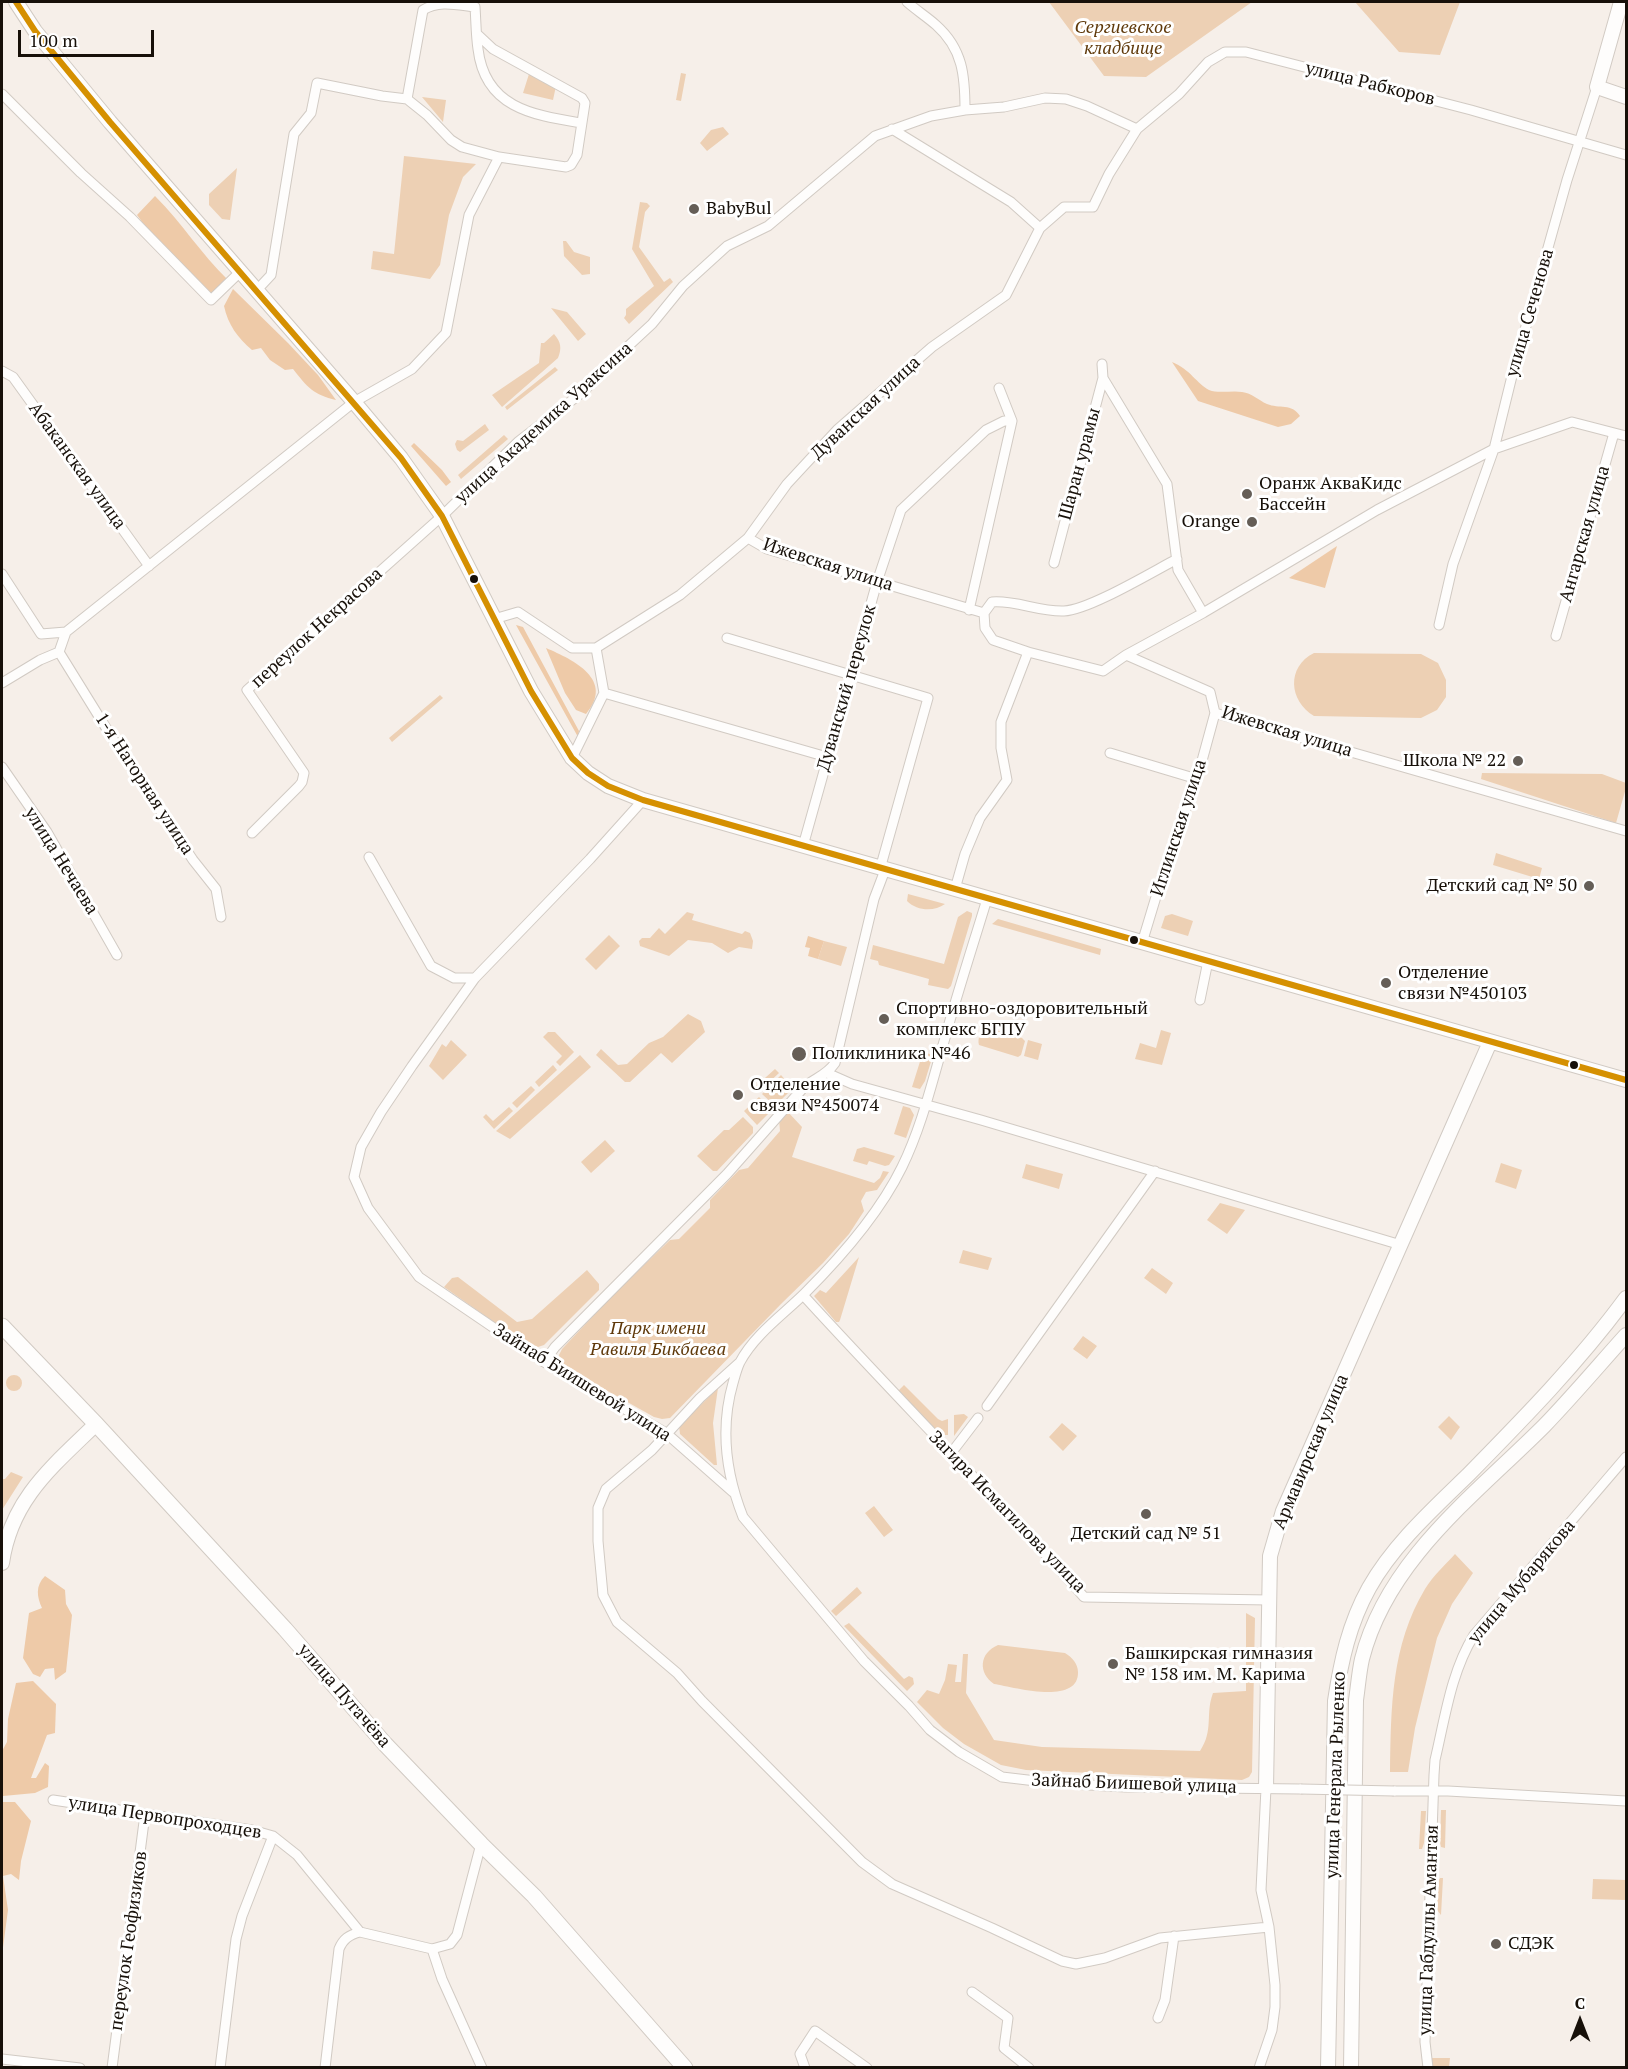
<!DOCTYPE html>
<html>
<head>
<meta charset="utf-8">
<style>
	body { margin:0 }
	#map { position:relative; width:1628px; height:2069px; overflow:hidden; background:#f6efe9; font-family:"PT Serif",serif }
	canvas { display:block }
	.frame { position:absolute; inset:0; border:3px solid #171009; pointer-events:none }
	.north { position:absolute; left:1550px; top:1991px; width:60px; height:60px; -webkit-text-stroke:4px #fff; paint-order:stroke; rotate:0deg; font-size:16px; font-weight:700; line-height:24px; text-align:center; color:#171009 }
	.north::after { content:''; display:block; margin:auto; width:21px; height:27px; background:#171009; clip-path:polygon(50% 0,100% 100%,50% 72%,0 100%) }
	.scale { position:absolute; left:18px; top:30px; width:136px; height:27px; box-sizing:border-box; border:3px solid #171009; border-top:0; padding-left:8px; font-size:18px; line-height:21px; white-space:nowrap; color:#171009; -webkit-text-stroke:4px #fff; paint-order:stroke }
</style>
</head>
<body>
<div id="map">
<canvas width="1628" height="2069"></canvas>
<div class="frame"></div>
<div class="north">С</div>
<div class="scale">100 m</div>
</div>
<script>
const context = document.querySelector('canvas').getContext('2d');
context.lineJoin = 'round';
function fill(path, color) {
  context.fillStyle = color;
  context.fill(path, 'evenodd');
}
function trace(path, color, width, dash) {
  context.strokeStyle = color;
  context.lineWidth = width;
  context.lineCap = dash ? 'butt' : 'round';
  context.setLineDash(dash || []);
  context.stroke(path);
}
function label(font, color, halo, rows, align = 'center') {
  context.font = font + ' "PT Serif",serif';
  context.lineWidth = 6;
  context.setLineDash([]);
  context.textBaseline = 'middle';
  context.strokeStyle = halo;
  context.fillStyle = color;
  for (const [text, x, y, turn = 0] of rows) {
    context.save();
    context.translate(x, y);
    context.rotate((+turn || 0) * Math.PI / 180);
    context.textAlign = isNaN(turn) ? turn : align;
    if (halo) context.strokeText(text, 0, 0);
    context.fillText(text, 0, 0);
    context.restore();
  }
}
fill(new Path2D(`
	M1049,2H1252L1146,77L1104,76Z
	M1355,2H1460L1440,55L1399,52Z
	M681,73L686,74L681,101L676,100Z
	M529,74L556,86L553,100L523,93Z
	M422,97L446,100L443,122Z
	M723,127L729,134L707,151L700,143L711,130Z
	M404,156L476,164L463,177L449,215L440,265L430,279L371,269L373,251L394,254Z
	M237,168L230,220L222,219L209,205V194Z
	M640,202L647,203L650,206L645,212L639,247L664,282L670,278L673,282L629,324L624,318L626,315V309L654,286L632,249Z
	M563,241H566L574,252L590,257V274L582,275L564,256Z
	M551,308L567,312L586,334L578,341Z
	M554,334C561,342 562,348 558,358L502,407L492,395L539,363L541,343H544Z
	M555,367L558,370L507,410L505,407Z
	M485,424L489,430L460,452L457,450L455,444L457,440L463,441Z
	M504,435L508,439L461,479L458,475Z
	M1314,653L1421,654L1438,663L1446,680V697L1437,710L1421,718L1314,716C1289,701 1286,667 1314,653Z
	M440,695L443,698L392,742L389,738Z
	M1482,773L1602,774L1626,783V788L1616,823L1481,779Z
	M1496,853L1542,868L1539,879L1493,865Z
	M908,894L945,904C934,912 917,911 907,901Z
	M967,911L972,913V916L951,986L948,989L928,985L929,979L879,965L878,961L870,959L873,945L944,964L958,917Z
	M687,912L694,914L692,920L742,934L745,931L750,933L753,941L752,949L739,947L728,953L712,943L688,940L669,956L640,946L639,941L642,938H650L659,928L665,934Z
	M1172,914L1193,921L1188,936L1161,928L1165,916Z
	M998,919L1101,949L1100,955L992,924Z
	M609,935L620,946L596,970L585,959Z
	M824,941L847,947L841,966L818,959Z
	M688,1014L701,1021L705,1032L672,1063L661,1053L630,1082H625L596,1055L601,1049L618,1065L627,1064L649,1043L663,1037Z
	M986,1027L1022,1038L1025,1041L1021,1055L1018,1057L979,1045C977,1038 981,1032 986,1027Z
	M1161,1030L1171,1033L1162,1065L1135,1059L1140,1043L1156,1048Z
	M548,1032H555L574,1052L560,1066L556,1062L562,1056L543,1037Z
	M451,1040L467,1055L443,1080L429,1066L442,1044L446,1047Z
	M1028,1040L1042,1044L1038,1060L1024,1056Z
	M923,1052L933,1055L925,1081L920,1089L912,1087Z
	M580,1055L591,1067L510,1139L496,1131Z
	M553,1065L557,1070L539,1087L535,1082Z
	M775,1069L779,1073L760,1091L756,1086Z
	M781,1075L788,1083L790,1091L775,1106L762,1094Z
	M531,1086L535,1090L517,1108L512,1103Z
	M759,1097L772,1110L757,1125L744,1111Z
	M903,1106L910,1108L914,1115L906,1138L894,1134Z
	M509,1107L513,1111L494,1129L483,1117L486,1114L493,1121Z
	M787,1111L802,1127L792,1157L874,1183L880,1178L883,1171L889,1172L877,1190L866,1192L861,1201L864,1211L849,1234L823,1263L781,1304L670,1418L662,1419L654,1417L565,1367L560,1361L559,1355L562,1349L613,1295L670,1240L679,1239L710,1208V1200L739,1170L748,1168L780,1131L779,1119Z
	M743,1117L753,1127V1133L717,1171H713L697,1156L724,1130H729Z
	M605,1140L615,1151L591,1173L581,1162Z
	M864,1147L895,1156L889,1165L885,1166L869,1161L867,1165L853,1161L857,1149Z
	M1501,1163L1522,1170L1516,1189L1495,1182Z
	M1026,1164L1063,1174L1059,1189L1022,1178Z
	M1220,1203L1245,1210L1227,1234L1207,1220Z
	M963,1250L992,1258L988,1270L959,1263Z
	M859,1257L840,1320L839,1322H836L814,1296L820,1290L826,1293Z
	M1152,1268L1173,1283L1166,1294L1144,1278Z
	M587,1270L599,1284V1290L544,1345L538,1347L508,1332L444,1287L452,1278L458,1277L517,1322L532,1319Z
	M1083,1336L1097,1346L1087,1359L1073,1349Z
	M6 1383a8 8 0 1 1 16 0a8 8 0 1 1-16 0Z
	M904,1385L938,1419L942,1421L948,1419V1435H939L897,1392Z
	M718,1388L713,1423L717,1465H714L680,1434L679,1426Z
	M964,1414L968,1417L954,1436V1415Z
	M1449,1416L1460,1427L1451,1440L1438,1427Z
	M1062,1423L1077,1436L1063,1451L1049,1437Z
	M11,1472L23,1477L2,1510V1479H5Z
	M874,1506L893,1530L884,1537L865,1513Z
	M1455,1554L1473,1573L1452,1604L1437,1638L1415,1728L1408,1772H1390C1391,1707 1391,1646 1425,1589C1433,1576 1445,1565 1455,1554Z
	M857,1587L862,1593L836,1616L831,1611Z
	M1246,1613L1255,1618L1252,1772L1249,1777L1242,1780L1026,1770L1001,1765L964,1744L943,1728L917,1702L927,1690L939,1694L945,1680L948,1664L957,1665L955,1682H961L963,1654H968L966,1693L994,1740L1042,1747L1200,1751C1214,1730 1205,1714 1213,1693L1246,1691Z
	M849,1623L904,1679L909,1676L913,1678L914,1684L907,1691L844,1626Z
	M998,1645L1065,1653C1072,1657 1078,1664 1078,1672C1079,1706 1013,1687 994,1684C978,1673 979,1653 998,1645Z
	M1441,1810H1446L1445,1848L1441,1847L1440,1842Z
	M1421,1811H1426L1424,1843L1422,1849H1419Z
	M1440,1878H1443L1441,1915L1437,1910L1438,1882Z
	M1593,1879L1626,1880V1900L1592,1899Z
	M1432,2058H1450L1449,2067H1432Z`), '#edd0b4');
fill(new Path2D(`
	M155,196C182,223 201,254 228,280L211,293L154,238L137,215Z
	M233,289L288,343L318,375L336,400C314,395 307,387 293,369L285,370L270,360L261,348L252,350C238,338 228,325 224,306Z
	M1172,362C1190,369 1197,384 1209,390C1219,394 1232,390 1242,392C1252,393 1258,400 1267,404C1279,409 1292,403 1300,416L1291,424L1278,427L1198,401Z
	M414,443L442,470L451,482L446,486L411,446Z
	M1337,546L1325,588L1289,578Z
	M516,625L523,627L579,731L578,737Z
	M546,648C574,660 615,680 586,714L576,710L565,693Z
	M808,936L824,941L818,959L808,956L810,948L805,947Z
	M45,1576L65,1590L66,1604L72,1615L66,1672L55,1680L54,1668L45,1669L40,1677L33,1674L23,1658L29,1613L42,1608C37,1597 35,1586 45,1576Z
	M33,1681L56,1704L55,1733L47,1735L31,1778H36L45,1763L49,1766L48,1787L35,1793L3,1796L2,1751L7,1742L8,1719L16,1683Z
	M2,1802H15L31,1821L21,1861L19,1880L11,1874L3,1876L8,1910L2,1955Z`), '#eecaa8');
const street = new Path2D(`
	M907,2C916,10 927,17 936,25C963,49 965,76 965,110
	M2,94L81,173L130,217L211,300L240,272
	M407,99L423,10C439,0 457,5 475,7C476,21 476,36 478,49C485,108 533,115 581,123
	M892,129L1011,202L1040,228
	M256,291L271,275L294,134L311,113L317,83L382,96L407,99L427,115L451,140L462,147L499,157L566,167L571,165L577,155L585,103L582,98L493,49L477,34
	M2,371L13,377L149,566
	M1103,378L1167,484L1178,570L1203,613
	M999,388L1012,421
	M748,538L767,549L984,613L985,628L993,640L1028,652L1103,671L1126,655L1210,692L1215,713L1197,779L1165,867L1142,943
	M1054,563L1103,378L1102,364
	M2,574L41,634L66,632
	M984,613L992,602C1016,600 1039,612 1064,611C1089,610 1152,572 1177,559
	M494,619L518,612L572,648H596L680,595L748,538L787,484L837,430L932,347L1006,295L1040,228L1064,207H1093L1109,174L1137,129L1179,94L1208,62L1225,52H1246L1471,110L1626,155
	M1439,625L1453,564L1494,449L1512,376L1567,180L1597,87
	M1556,636L1614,433
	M727,638L928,698L880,869
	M596,648L604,693L827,757
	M59,652L116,744L193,860L216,889L221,917
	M1126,655L1203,613L1377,510L1494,449L1572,422L1626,436
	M2,683L40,660L59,652L66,632L354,402L412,369L446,333L469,215L499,157
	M1215,713L1626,831
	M1110,753L1197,779
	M572,758L604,693
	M2,767L47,832L117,955
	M252,833L299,786L302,782L304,773L247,690L442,516L519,441L584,391L610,363L652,324L683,286L727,246L768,226L875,136L931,116L965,110L1004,107L1045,98L1066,99L1087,106L1137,129
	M803,846L877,582L901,510L986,430L1004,421H1012L969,610
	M369,857L431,966L454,978H475L590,859L643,800
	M955,889L965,854L980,818L1007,780L1001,748V722L1028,652
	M987,899C973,945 958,991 945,1038C932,1082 922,1126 902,1167C879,1214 842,1256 805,1293C784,1314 755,1334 740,1362C737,1368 735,1376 733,1383C720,1428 726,1474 743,1517L864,1661L909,1706L930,1730L959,1752L1002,1777L1053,1783L1125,1787L1301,1789
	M475,978L412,1066L381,1112L361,1147L354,1177L368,1208L419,1277L544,1362L666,1433L733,1492
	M1200,1000L1208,961
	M827,1073L852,1084L981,1120L1401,1245
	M803,1295C896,1397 993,1494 1084,1597L1269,1600
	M544,1362L555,1347L727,1174L804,1087C815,1078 827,1075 835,1063L874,899L885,870
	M740,1362L700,1398L652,1450L606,1489L598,1508V1541L603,1595L617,1622L677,1673L702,1701L862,1862L892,1884L992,1928L1062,1961L1076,1964L1105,1958L1160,1938L1269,1927
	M987,1406L1155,1171
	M952,1452L978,1418
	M1394,1791H1448L1626,1801
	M53,1800L252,1830L273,1836L297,1855L360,1932L432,1949L450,1944L457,1935L481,1844
	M432,1949L442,1979L482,2068
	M972,1992L1008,2018L1004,2048L1029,2068
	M1158,2018L1165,2000L1174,1936
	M2,2059L80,2068
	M112,2068L145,1814
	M220,2068L236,1939L242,1916L273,1836
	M325,2068L339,1949C343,1939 349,1935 360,1932
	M805,2068L800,2054L815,2031L867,2068
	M1259,2068L1272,2030L1275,2007V1985L1269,1927L1261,1890L1266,1788
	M1428,2068L1425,2042L1434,1775L1435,1760C1445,1718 1451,1672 1474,1635L1626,1457`);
const secondary = new Path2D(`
	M16,2L35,31L110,122L354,402L401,458L442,516L531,691L572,758L588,773L608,786L643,800L1626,1080
	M1621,2L1597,87L1626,97
	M2,1563C11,1499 53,1466 96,1424
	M1266,1788L1270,1556L1283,1511L1490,1042
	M1328,2068L1335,1701C1341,1661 1349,1624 1369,1588C1393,1545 1433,1509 1468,1475C1523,1419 1579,1362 1626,1298
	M1351,2068L1356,1700C1358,1687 1359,1672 1362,1659C1387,1560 1475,1495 1544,1426C1572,1397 1599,1365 1626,1335`);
const primary = new Path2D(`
	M2,1326L96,1424L285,1629L385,1744L481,1844L534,1896L685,2068`);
trace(street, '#d1cac3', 11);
trace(secondary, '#d1cac3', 16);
trace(primary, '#d1cac3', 17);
trace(street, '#fefdfc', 9);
trace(secondary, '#fefdfc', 14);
trace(primary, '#fefdfc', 15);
const streetBridge = new Path2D(`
	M1301,1789L1394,1791`);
trace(streetBridge, '#d1cac3', 11, []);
trace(streetBridge, '#fefdfc', 9);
trace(new Path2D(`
	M16,2L35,31L110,122L401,458L442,516L531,691L572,758L588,773L608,786L643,800L1626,1080`), '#d59001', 6);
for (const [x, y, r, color] of [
	[694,209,6,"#655e57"],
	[1247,494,6,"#655e57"],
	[1252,522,6,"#655e57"],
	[474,579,5,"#171009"],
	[1518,761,6,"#655e57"],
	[1589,886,6,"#655e57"],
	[1134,940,5,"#171009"],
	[1386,983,6,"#655e57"],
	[884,1019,6,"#655e57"],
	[799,1054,8,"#655e57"],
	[1574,1065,5,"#171009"],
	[738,1095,6,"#655e57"],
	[1146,1514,6,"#655e57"],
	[1113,1664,6,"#655e57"],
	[1496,1944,6,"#655e57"]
]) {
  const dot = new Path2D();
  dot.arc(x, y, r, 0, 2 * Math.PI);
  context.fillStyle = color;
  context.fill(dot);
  trace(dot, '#fff', 2);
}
label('italic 18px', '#5f390a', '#fff', [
	["Сергиевское",1123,28],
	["кладбище",1123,49],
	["Парк имени",658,1329],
	["Равиля Бикбаева",658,1350]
]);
label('18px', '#171009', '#fff', [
	["улица Рабкоров",1370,84,14],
	["улица Сеченова",1530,313,-74],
	["Дуванская улица",866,408,-43],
	["улица Академика Ураксина",544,423,-42],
	["Шаран урамы",1080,464,-75],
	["Абаканская улица",77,466,54],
	["Ангарская улица",1585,534,-74],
	["Ижевская улица",828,565,18],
	["переулок Некрасова",317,628,-42],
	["Дуванский переулок",847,688,-74],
	["Ижевская улица",1287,732,17],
	["1-я Нагорная улица",144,784,57],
	["Иглинская улица",1179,828,-72],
	["улица Нечаева",61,861,58],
	["Зайнаб Биишевой улица",582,1383,32],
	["Армавирская улица",1311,1452,-67],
	["Загира Исмагилова улица",1007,1512,46],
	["улица Мубарякова",1522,1582,-50],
	["улица Пугачёва",344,1696,49],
	["улица Генерала Рыленко",1336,1775,-88],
	["Зайнаб Биишевой улица",1134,1784,2],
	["улица Первопроходцев",165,1818,9],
	["улица Габдуллы Амантая",1429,1930,-88],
	["переулок Геофизиков",129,1941,-82]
]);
label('18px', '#171009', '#fff', [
	["BabyBul",706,209],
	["Оранж АкваКидс",1259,484],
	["Бассейн",1259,505],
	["Orange",1240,522,"right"],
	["Школа № 22",1506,761,"right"],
	["Детский сад № 50",1577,886,"right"],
	["Отделение",1398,973],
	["связи №450103",1398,994],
	["Спортивно-оздоровительный",896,1009],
	["комплекс БГПУ",896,1030],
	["Поликлиника №46",812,1054],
	["Отделение",750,1085],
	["связи №450074",750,1106],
	["Детский сад № 51",1146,1534,"center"],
	["Башкирская гимназия",1125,1654],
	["№ 158 им. М. Карима",1125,1675],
	["СДЭК",1508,1944]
], 'left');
</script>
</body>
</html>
